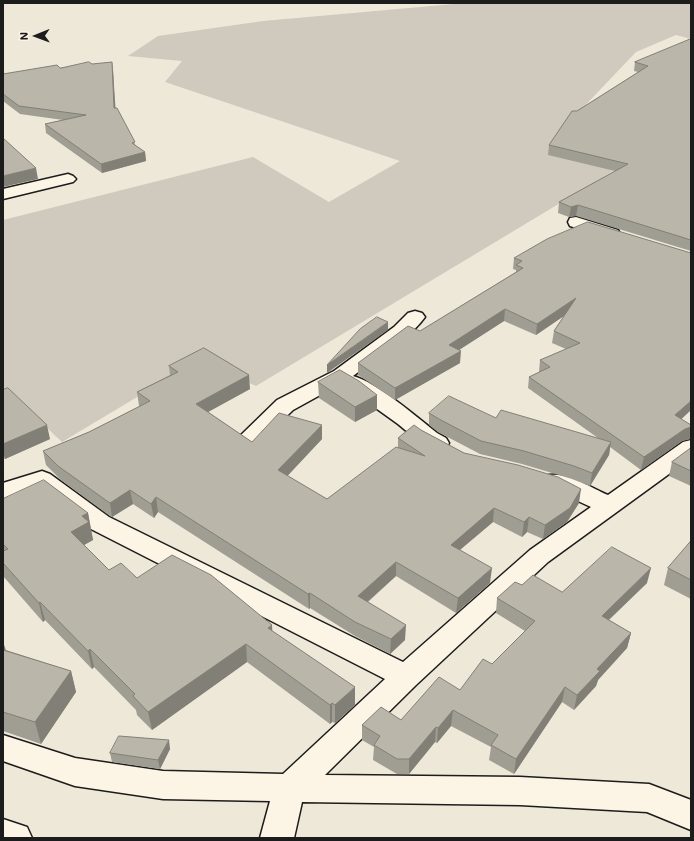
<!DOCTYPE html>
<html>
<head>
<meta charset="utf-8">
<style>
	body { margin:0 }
	#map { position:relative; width:694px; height:841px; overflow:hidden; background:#eee8d9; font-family:Mali,sans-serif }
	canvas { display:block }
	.frame { position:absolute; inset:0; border:4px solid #1c1c1c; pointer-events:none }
	.north { position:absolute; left:16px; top:16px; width:40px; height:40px; -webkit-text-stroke:3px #fcf5e5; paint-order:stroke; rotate:269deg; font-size:11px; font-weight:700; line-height:16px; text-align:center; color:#1c1c1c }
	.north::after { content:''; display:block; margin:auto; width:14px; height:18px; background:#1c1c1c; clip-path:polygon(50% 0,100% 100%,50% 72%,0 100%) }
</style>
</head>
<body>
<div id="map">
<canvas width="694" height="841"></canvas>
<div class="frame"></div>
<div class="north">N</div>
</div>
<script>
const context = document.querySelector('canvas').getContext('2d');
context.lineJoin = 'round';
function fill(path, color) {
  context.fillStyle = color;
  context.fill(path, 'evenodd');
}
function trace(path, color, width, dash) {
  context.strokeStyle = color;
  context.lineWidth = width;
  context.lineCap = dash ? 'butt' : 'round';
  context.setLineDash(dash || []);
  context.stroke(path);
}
fill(new Path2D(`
	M465,3H691V39L676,35L636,52L557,135L640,155L256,386L199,360L62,442L3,387V220L253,157L329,202L400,161L165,82L182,61L128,56L158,36L263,21Z`), '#cfcabd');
const street = new Path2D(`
	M68,174L73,176L76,179L73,182L3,199V189Z
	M576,217L618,230L620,234L618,238L612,239L570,226L568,222L570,218Z
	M415,311L422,313L425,317C408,340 376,359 353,376C376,382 417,417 437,433L446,438L449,443L446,448L438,450L430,448L421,443L398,424L345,386L342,383L293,410L257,445L249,447L241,445L238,440L241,435L277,400L334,371L394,327L408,313Z
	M691,440V458L548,562L416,685L325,775L520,777L649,784L691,800V830L647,812L520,805L302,802L294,838H260L270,801L163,799L75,786L3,761V735L75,758L163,771L283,774L385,679L91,529L38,488L3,499V483L42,471L50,474L109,517L403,662L530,550L591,507L545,486L541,481L545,476C565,470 589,487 608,495L683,442Z
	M3,819L27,827L32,838H3Z`);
trace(street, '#1c1c1c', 3);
fill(street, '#fcf5e5');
fill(new Path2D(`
	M691,39V251L576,216L569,217L558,213L559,202L615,171L548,155L549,145L577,111L638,72L634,71L635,62Z
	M112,62L113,70L115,108L136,146L145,152L146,161L102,173L46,133L45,124L63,120L20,114L3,101V74Z
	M691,253V410L681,419L691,425V436L690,439L682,441L641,470L610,447L609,455L590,486L572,479L522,464L480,454L438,432L429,425V413L496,418L598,438L528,388L529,377L539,372L540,360L566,349L552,343L554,331L564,316L536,335L504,321L459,350L460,363L395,400L358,375V363L420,331L516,272V270L513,269L514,258Z
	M169,366L250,389L208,412L252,442L322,439L287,476L327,499L398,448V438L421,430L464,453L579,503L567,522L543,539L527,532L522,537L493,522L460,550L490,583L456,613L396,576L368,602L405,640L390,654L355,636L310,608L309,609L158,512L154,518L133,504L112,517L110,516L61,480L46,465L43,451L89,432L140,406H139L137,392L170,375Z
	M318,382L377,395V410L355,422L319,398Z
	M3,390L50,439L5,459L3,457Z
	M691,448V486L669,476L672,462Z
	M3,499L88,513L93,540L84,545L109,570L137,578L272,625V631L355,705L335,723L332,722L330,724L247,662L152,730L137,715L136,710L94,667L92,669L45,620L43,622L3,576Z
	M691,541V599L664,585L668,568Z
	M647,583L609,620L631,633L627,648L598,680L596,686L574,710L562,702L514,774L489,760L491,747L451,726L437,743L435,742L409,774H397L373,760L374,747L362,740V725L401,720L460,690L492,664L525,631L496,613L497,598L522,585L562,592Z
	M3,642L6,650L71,671L76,692L41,744L3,731Z
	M170,749L160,769L112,762L110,753Z`), '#a09d92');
fill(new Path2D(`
	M112,62L113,70L116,116L114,108Z
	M145,152L146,161L102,173L101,164Z
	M36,168L38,179L3,187V176Z
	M578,205L576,216L569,217L571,207Z
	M576,298L574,309L536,335L537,324Z
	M505,309L504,321L448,357L449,345Z
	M388,322V330L327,373V365Z
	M461,351L460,363L395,400V388Z
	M249,375L250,389L197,418L196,404Z
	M377,395V410L355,422V407Z
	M691,401V410L672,428L675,415Z
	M47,425L50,439L5,459L3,449V444Z
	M322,425V439L279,485L278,470Z
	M691,427L690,439L682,441L641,470L644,457L685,429Z
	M611,442L609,455L590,486L592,473Z
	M581,489L579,503L567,522L543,539L545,525Z
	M130,490L133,504L112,517L110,503Z
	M156,497L158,512L154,518L151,504Z
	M494,508L493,522L449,559L451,545Z
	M88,513L93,540L75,550L71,532L82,516Z
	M529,517L527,532L522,537L524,522Z
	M396,562V576L358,610V596Z
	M492,568L490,583L456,613L458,598Z
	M651,568L647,583L598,630L602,616Z
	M310,593V608L309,609L308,594Z
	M40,602L45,620L43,622L39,603Z
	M272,625L273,644L268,628Z
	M406,625L405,640L390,654L391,639Z
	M631,633L627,648L598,680L596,686L574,710L577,695L597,669Z
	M3,642L9,662L3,669Z
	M246,644L247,662L152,730L148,712Z
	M90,649L94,667L92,669L88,651Z
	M71,671L76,692L41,744L35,722Z
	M355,687V705L335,723V705Z
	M565,687L562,702L514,774L516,759Z
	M332,703V722L330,724V705Z
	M453,710L451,726L437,743L438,728Z
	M436,727L435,742L409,774V759Z
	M169,740L170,749L160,769L158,760Z`), '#827f77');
const building = new Path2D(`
	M691,39V240L578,205L571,207L559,202L628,164L549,145L572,111H577L648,66L635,62Z
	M89,62L92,64L112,62L114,108H117L135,142L132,143L145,152L101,164L45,124L86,115L19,106L3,94V74L57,65L60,68Z
	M3,138L36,168L3,176Z
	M588,222L691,253V401L675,415L691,425V427L685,429L644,457L529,377L550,367L540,360L580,343L554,331L576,298L537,324L505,309L449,345L461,351L395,388L358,363L408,326L420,331L523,268L516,265L522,261L514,258L547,239Z
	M377,317L388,322L327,365L360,329Z
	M204,348L249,375L196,404L252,442L279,413L322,425L278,470L327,499L396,447L425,456L398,438L414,425L421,430L464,453L518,465L558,477L581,489L570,508L545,525L529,517L524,522L494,508L451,545L492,568L458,598L396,562L358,596L406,625L391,639L355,622L310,593L308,594L156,497L151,504L130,490L110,503L107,501L58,466L43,451L89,432L150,401L137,392L178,372L169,366Z
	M340,370L359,381L377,395L355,407L318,382Z
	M8,388L47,425L3,444V390Z
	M449,396L496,418L501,410L611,442L592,473L574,466L524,451L481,441L439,419L429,413Z
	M691,448V471L672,462Z
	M44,480L88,513L82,516L89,522L71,532L109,570L121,563L137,578L172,555L211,575L272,625L268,628L355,687L335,705L332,703L330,705L246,644L148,712L133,696L135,694L90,649L88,651L40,602L39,603L3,563V551L8,549L3,544V499Z
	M691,541V580L668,568Z
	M612,547L651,568L602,616L631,633L597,669L600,671L577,695L565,687L516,759L491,745L498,735L453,710L438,728L436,727L409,759H397L374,745L380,736L362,725L381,707L401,720L439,677L460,690L483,659L492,664L535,621L497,598L515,582L522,585L533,575L562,592Z
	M3,650L71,671L35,722L3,712Z
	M119,736L169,740L158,760L110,753Z`);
fill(building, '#bab6aa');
trace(building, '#827f77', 1);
</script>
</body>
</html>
